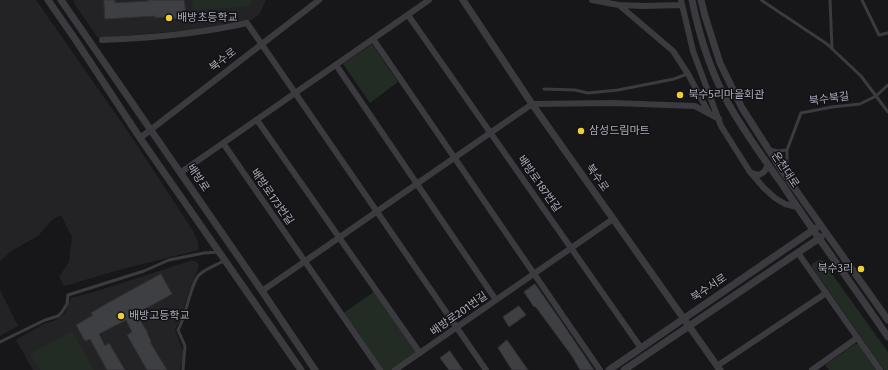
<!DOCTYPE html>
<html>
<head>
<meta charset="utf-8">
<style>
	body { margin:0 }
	canvas { display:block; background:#171719 }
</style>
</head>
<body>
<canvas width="888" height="370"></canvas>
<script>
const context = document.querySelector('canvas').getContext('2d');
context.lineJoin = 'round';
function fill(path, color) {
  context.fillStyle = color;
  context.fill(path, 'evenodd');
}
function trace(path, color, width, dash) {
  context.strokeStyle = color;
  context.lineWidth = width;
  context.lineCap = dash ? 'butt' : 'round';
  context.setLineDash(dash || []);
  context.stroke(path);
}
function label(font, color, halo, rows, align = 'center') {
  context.font = font + ' "Fira Sans","Noto Sans KR",sans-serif';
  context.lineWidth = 3;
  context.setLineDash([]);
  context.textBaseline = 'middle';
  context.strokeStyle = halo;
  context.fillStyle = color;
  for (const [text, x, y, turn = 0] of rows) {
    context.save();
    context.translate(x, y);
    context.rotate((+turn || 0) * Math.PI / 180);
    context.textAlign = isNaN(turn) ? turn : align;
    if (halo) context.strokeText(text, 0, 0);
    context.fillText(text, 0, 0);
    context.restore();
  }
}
fill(new Path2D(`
	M0,0H36L131,136L193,231L198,242L199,250L126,268L64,286L59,277L69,262L72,237L61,215L52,220L38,236L13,250L0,261Z
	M74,0H266L259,15L251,20L216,28L98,38L75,5Z
	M190,261H196L199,266L190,288L180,320L175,330L183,351V360L180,370H33L16,340L17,339L46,323L54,321L65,313L71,298L91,293Z
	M0,290L18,326L0,336Z`), '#232326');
fill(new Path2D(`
	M192,0H252L250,6L193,11Z
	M372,44L398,82L370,103L343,64Z
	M818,260H822L888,352V370H884L812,267V264Z
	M374,292L419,355L398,370H380L342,314Z
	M72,331L94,370H40L30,354Z
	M855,344H859L877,370H829L825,365Z`), '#232b25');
const building = new Path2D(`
	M104,0H115V3L148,1V0H184L186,13H185V17H182V19L170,18V17L155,18V16L105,19Z
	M161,274L172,294L136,314L148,333H147L151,341L150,342L167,370H147L127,335L132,332L126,320L99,334L105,346L109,343L125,370H107L90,339L85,341L76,325L93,315L91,313L106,304Z
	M535,284L561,321L594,370H580L572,356L535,306L534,307L524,292Z
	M519,306L526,315L509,327L503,317Z
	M507,340L528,370H512L498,348Z
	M450,351L463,370H449L440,358Z`);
fill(building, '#3e3f42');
trace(building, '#313134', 1);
trace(new Path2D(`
	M761,0L827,44L861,76L876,96L888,85
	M830,0L832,48
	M862,0L879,35L888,33
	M544,89L575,90L588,93L618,90L674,79L687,74
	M770,149L778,151L787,150
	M787,175V150L801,113L832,107L860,104L876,96L888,112
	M0,342L45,320L58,316L62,312L67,304L68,295L144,271L169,260L204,253L218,252
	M183,370L185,346L178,330C186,317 191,281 200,274C207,268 217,265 225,260`), '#3a3a3f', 3);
trace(new Path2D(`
	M592,0L619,5L644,6L681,5
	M681,0L693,51L721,126L750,172L764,188L775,198L785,204L797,207
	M619,5L673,51L688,74L709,113
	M408,15L641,348
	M373,39L600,370
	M102,40C151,38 199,34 247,23L486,370
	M336,65L496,300
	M257,120L420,353
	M140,138L319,0
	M223,143L380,370
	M180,173L429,0
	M751,173L759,175L764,172L768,165
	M798,253L880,370
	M262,291L532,104L613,103L695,106L719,119
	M717,366L826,293
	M395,370L613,219
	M812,370L857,338`), '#3a3a3f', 6);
trace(new Path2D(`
	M48,0L75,39L140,138L301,370
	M61,0L262,291L315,370
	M463,0L532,104L720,370
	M692,0C699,35 711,72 728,103C744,131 763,158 782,184C816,236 853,285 888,337
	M701,0L705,16L720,63L742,108L783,172L888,320
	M609,370L816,228
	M624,370L821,237`), '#3a3a3f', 7);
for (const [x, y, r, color] of [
	[169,18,4,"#f0ce37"],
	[680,95,4,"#f0ce37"],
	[581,131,4,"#f0ce37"],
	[861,269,4,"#f0ce37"],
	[121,316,4,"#f0ce37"]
]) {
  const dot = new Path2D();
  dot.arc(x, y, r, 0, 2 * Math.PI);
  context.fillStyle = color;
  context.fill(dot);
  trace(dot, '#121214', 1.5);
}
label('11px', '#a9abb8', '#121214', [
	["배방초등학교",177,18],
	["북수5리마을회관",688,95],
	["삼성드림마트",589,131],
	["북수3리",853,269,"right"],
	["배방고등학교",129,316]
], 'left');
label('11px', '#a9abb8', '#121214', [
	["북수로",223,60,-38],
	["북수북길",829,99,-8],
	["온천대로",785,170,56],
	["배방로",198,178,56],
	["북수로",597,178,55],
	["배방로187번길",539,184,55],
	["배방로173번길",272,197,55],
	["북수서로",709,288,-34],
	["배방로201번길",459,314,-35]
]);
</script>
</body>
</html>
